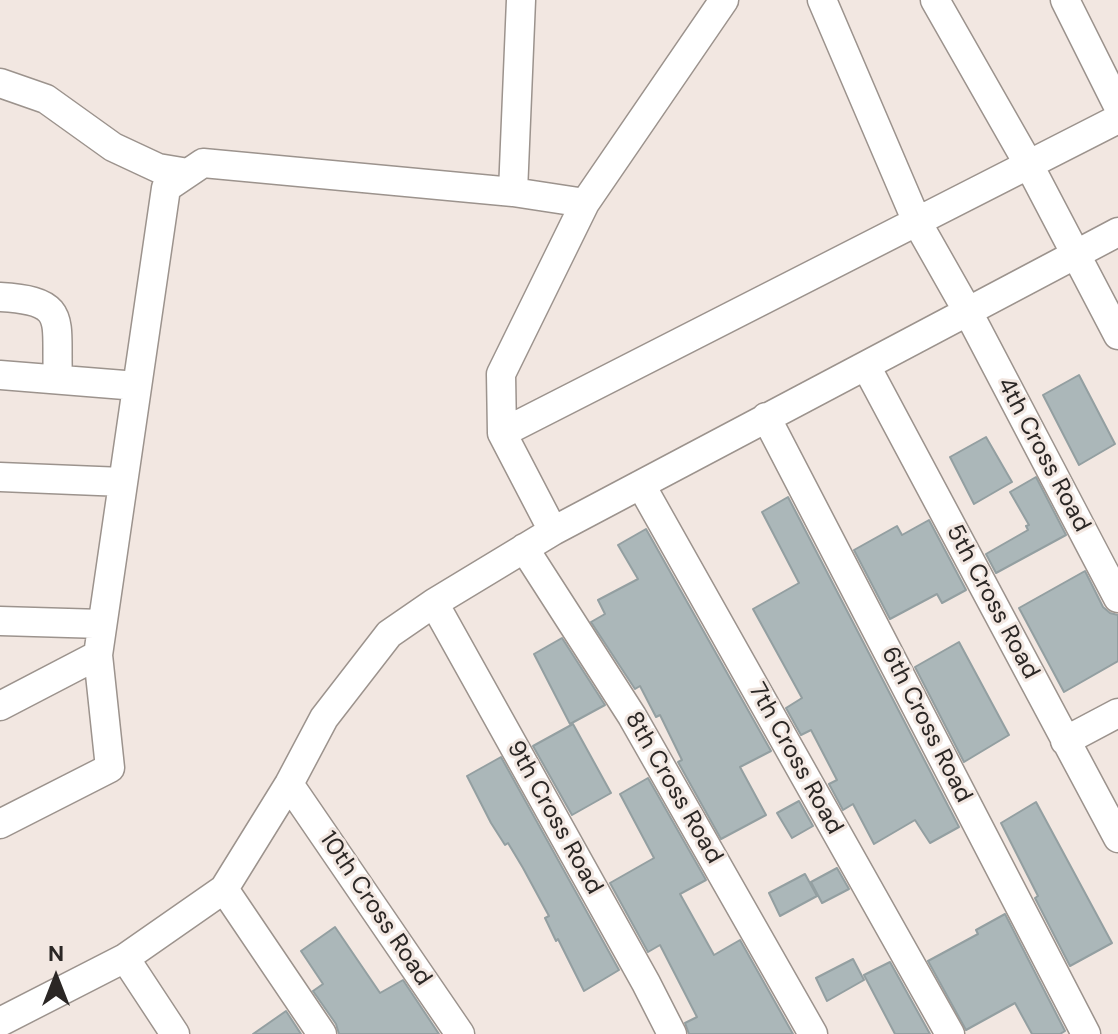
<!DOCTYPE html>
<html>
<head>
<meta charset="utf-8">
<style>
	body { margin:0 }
	#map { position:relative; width:1118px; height:1034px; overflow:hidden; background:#f2e7e1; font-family:"DM Sans",sans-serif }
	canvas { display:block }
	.north { position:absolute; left:16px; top:938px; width:80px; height:80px; -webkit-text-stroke:6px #f2e7e1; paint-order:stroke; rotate:0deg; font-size:22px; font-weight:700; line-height:32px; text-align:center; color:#2b2725 }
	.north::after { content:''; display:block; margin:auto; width:28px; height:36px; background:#2b2725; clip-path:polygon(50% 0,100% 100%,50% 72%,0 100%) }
</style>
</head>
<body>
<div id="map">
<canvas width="1118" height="1034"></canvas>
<div class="north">N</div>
</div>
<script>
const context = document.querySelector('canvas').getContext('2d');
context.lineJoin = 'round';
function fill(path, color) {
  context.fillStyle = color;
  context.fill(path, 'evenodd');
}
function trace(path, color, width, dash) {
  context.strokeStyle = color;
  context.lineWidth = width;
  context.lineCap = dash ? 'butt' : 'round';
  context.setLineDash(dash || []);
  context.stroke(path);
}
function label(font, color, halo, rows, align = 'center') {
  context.font = font + ' "DM Sans",sans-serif';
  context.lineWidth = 6;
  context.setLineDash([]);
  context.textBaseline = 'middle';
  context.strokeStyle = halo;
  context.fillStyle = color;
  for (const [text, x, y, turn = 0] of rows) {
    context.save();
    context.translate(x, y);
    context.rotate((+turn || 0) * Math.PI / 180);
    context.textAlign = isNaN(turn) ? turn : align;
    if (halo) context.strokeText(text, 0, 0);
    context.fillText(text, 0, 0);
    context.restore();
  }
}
const building = new Path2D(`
	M1079,375L1115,444L1079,465L1043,395Z
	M986,437L1012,482L974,504L950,457Z
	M1036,477L1066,535L996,573L986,554L1028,530L1026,526L1029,525L1010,492Z
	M788,497L959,827L930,843L915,820L874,844L853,804L843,810L829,784L837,780L811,730L801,735L786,708L802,698L753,609L799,583L762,512Z
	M929,520L966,590L942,603L937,594L890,619L854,550L897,526L902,535Z
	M646,529L771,751L740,767L766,815L721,839L678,762L682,760L660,715L656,717L640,686L635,689L591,622L605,614L598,600L638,579L618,545Z
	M1085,571L1103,607L1110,613L1118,615V661L1064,692L1019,608Z
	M562,638L605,705L570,724L534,654Z
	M959,642L1009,735L964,762L915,667Z
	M573,724L611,793L572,815L533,746Z
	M501,757L619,970L584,991L558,939L556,941L545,918L549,916L523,868L508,843L505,845L491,823L467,776Z
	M648,778L706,880L680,894L714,955L740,940L793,1034H689L685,1023L697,1017L660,945L648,952L610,883L654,858L620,794Z
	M799,801L813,826L792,838L777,813Z
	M1036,802L1112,943L1070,966L1035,898L1038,896L1001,823Z
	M837,868L849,889L822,903L811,882Z
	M805,874L817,896L780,916L769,893Z
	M1005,914L1065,1031L1060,1034H1032L1015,1003L966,1030L928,961L978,934L976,930Z
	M335,927L380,993L403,980L439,1034H339L336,1024L313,991L323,984L301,951Z
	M853,959L864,980L827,1001L816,978Z
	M890,962L930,1034H895L864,975Z
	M286,1011L301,1034H253Z`);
fill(building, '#abb7b9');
trace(building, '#939fa1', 2);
const minor = new Path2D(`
	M822,0L917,222L968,312L1118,598
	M935,0L1029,165L1118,335
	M1065,0L1118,106
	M0,83L46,99L113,147L158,168L188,173
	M513,192L521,0
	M0,297C70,301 55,320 58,379
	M866,366L1118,838
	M0,375L137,386
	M766,417L1086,1034
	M502,433L501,374L585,203L724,0
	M0,477L123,482
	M641,485L950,1034
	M553,531L502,433L1118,119
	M524,548L632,716L813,1034
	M434,603L646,983L672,1034
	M0,621L102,624
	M0,706L98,655
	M1065,741L1118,713
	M289,784L460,1034
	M0,824L110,768L98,655L166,188L203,163L513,192L585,203
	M224,889L322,1034
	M125,958L175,1034
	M0,1022L125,958L224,889L289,784L324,718L389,634L434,603L553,531L1118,232`);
trace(minor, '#9c938d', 31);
trace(minor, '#fff', 28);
label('24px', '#2b2725', '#f2e7e1', [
	["4th Cross Road",1043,455,62],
	["5th Cross Road",992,602,62],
	["6th Cross Road",926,725,63],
	["7th Cross Road",795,759,61],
	["8th Cross Road",673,788,60],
	["9th Cross Road",554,818,61],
	["10th Cross Road",375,909,56]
]);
</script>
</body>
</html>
